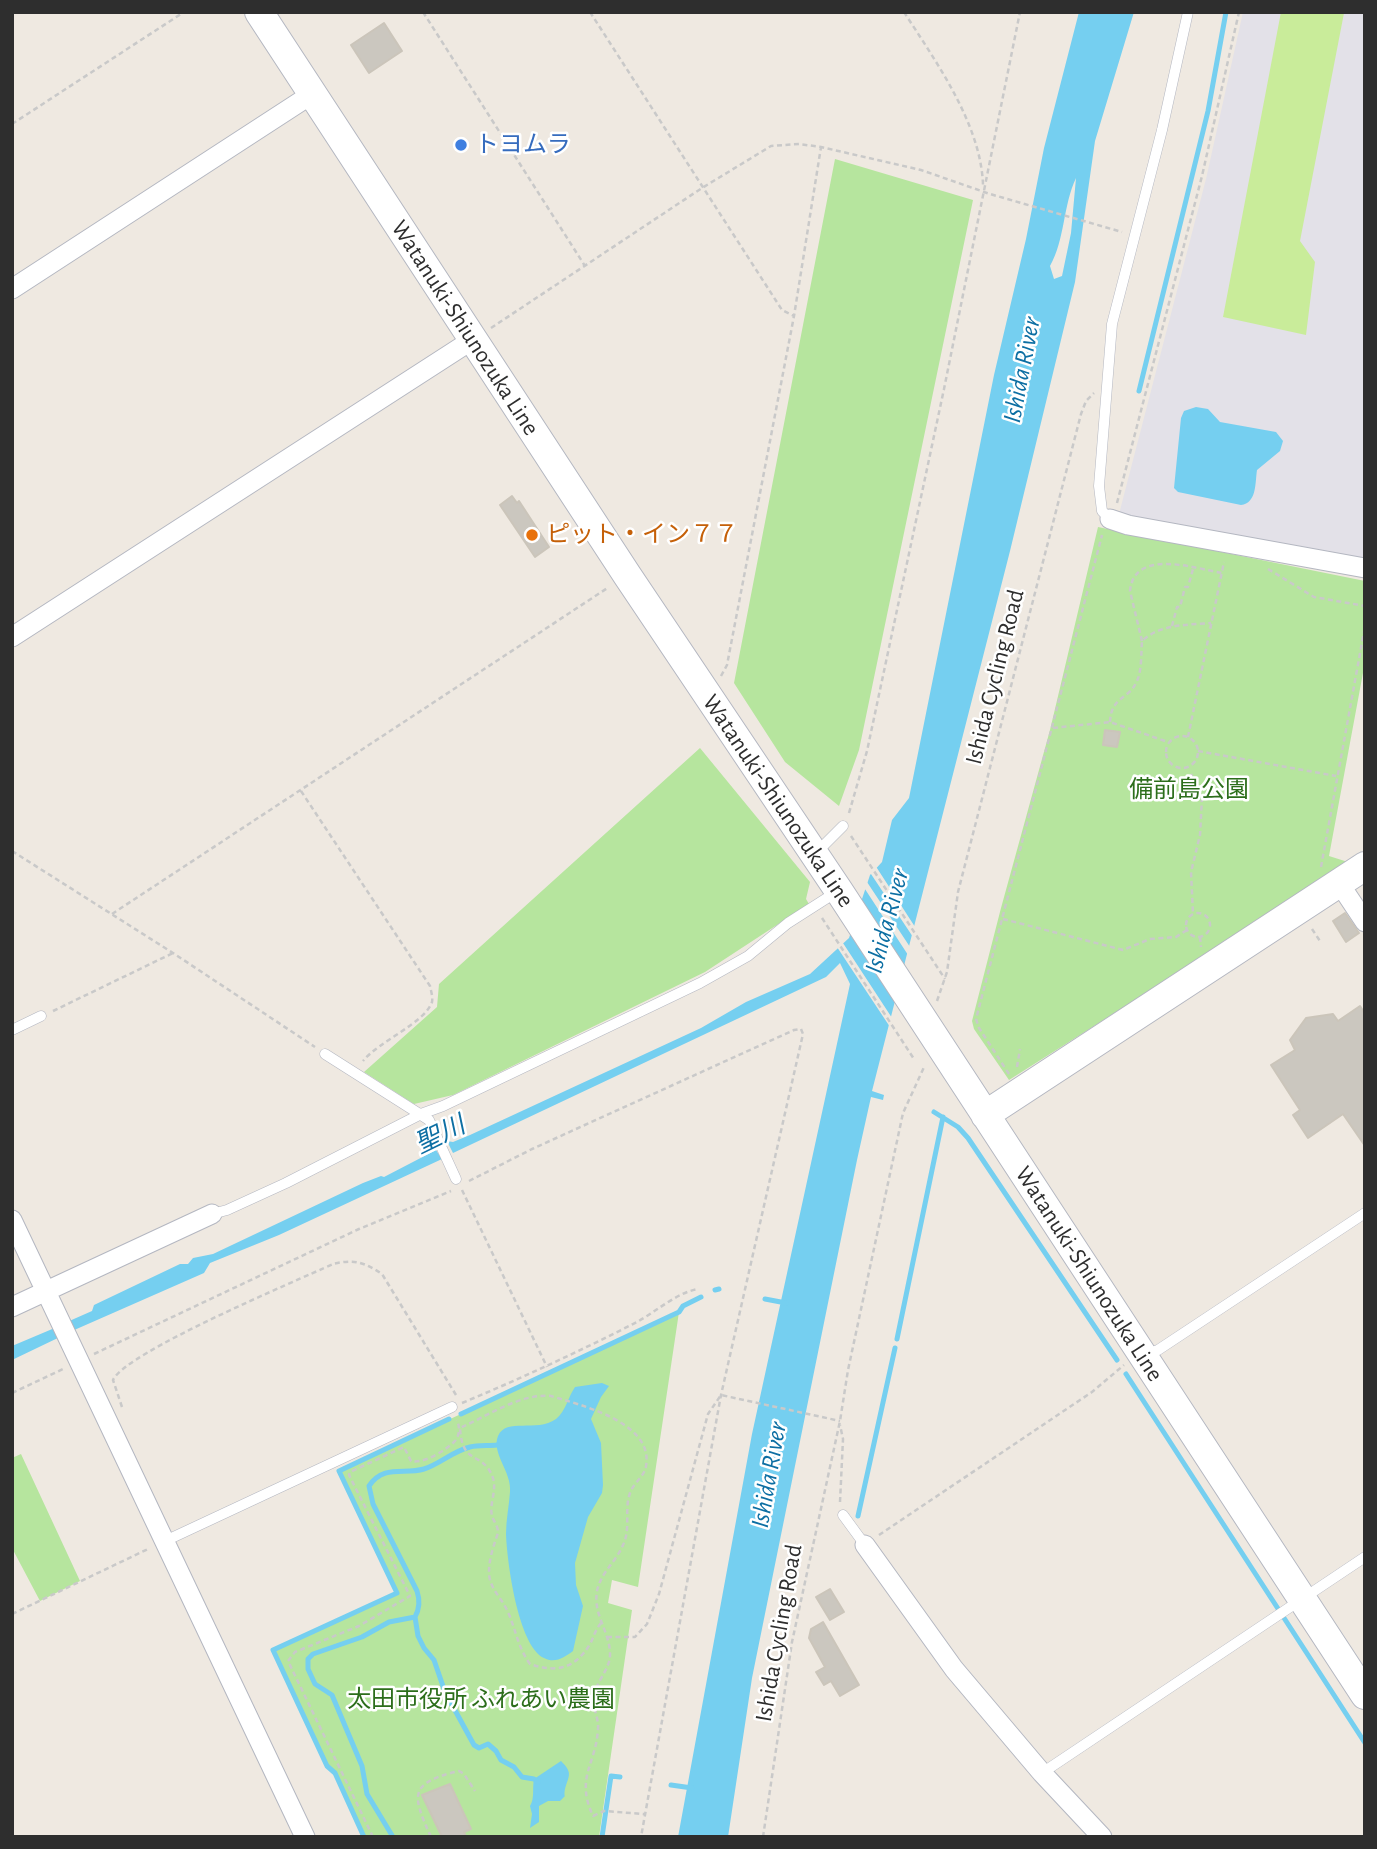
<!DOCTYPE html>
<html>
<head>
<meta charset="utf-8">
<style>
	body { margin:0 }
	#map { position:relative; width:1377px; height:1849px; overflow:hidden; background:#efe9e1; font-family:"Alegreya Sans",sans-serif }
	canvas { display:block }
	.frame { position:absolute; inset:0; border:14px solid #2e2e2e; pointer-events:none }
</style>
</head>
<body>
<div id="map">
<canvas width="1377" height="1849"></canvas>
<div class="frame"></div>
</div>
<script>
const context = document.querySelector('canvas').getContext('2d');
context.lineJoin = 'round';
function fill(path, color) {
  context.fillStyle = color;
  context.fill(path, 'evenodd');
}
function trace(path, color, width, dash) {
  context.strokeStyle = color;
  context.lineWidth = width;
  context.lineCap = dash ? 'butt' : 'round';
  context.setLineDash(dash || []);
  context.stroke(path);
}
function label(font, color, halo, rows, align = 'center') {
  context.font = font + ' "Alegreya Sans","Noto Sans JP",sans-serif';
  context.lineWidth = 5;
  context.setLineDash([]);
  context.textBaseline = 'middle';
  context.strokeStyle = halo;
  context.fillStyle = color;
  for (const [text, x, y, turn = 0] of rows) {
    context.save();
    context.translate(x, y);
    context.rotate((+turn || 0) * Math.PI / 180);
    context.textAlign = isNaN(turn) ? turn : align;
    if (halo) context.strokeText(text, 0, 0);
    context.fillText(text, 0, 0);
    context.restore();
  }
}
fill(new Path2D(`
	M1243,12H1365V559L1119,514L1206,179Z`), '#e3e1e8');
fill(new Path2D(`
	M835,159L973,200L859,750L839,806L785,762L734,683Z
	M1098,527L1365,581V662L1329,856L1351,863L1009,1080L974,1029L972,1021L1001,908L1050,730Z
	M700,748L810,882L806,899L809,904L705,972L453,1095L414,1104L364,1072L437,1007L439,984Z
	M679,1312L638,1587L612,1580L608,1603L632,1610L599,1837H364L335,1773L327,1766L273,1650L397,1593L339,1471Z
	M21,1454L80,1581L40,1601L12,1548V1458Z`), '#b6e59e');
fill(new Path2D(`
	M1281,12L1344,13L1300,241L1315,262L1306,335L1223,317Z`), '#c9ec9a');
fill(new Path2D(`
	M1079,12H1134L1095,141L1075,282L1010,551L872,1091L884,1095L883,1100L871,1097L857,1160L752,1678L728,1837H678L752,1434L850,984L840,963L826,977L453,1153L447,1141L453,1142L470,1135L701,1028L746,1002L810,974L849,938L870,875L882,862L892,820L909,798L994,375L1026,239L1044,148ZM1076,178L1071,233L1062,276L1054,279L1050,266C1065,240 1063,205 1076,178Z
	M1196,407L1208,409L1220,422L1276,432L1283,441L1280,451L1257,470C1255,483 1257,503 1241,505L1178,492L1174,488L1181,418L1184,411Z
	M436,1150L442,1159L279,1235L210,1263L204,1273L72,1331L67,1322L92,1311L94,1305L180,1264H188L193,1258L213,1254L363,1183L381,1176L384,1177Z
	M57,1327L62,1336L12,1360V1346Z
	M602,1383L609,1386L601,1397L591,1419L601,1443L603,1485L602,1493L588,1517L575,1563L576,1585L583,1606L573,1651C565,1657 555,1664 544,1658C518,1646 507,1561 506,1534C506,1520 509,1506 510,1492C512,1472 491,1453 498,1436C506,1417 536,1433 556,1419C566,1411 568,1397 575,1387Z
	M561,1761C573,1773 569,1775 565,1789C563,1800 568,1793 560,1801H548L539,1806V1822L530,1828L532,1814L530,1806C535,1798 532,1788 534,1779Z`), '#75cff0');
fill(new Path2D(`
	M875,865L917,930L915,940L869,871Z
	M865,879L912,950L910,958L863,886Z
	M841,940L894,1021L892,1030L835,944Z`), '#efe9e1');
trace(new Path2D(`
	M1139,391L1208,111L1226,12
	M934,1112L958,1127L968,1138L1117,1360
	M715,1290L719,1289
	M765,1299L786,1303
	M897,1339L943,1117
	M1126,1374L1365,1743
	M461,1414L679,1312L683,1306L701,1297
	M858,1516L895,1348
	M415,1617L418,1636L424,1648L434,1660L445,1692L474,1745L479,1748L488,1744L496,1751L501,1760L514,1767L522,1777L534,1779L538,1782
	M671,1785L692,1788
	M364,1837L335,1773L327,1766L273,1650L397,1593L339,1471L449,1419
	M393,1837L367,1794L362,1766L332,1695L315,1684L308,1669V1659L313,1654L362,1637L389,1622L415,1617C420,1608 420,1600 417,1591L373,1504L369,1486C384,1464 404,1475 424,1469C440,1464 453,1451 470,1447C478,1445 489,1446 497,1445
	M602,1837L611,1776L620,1777`), '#75cff0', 5);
const building = new Path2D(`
	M384,23L402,51L369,73L351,45Z
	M512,496L517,503L519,501L549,547L535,557L500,505Z
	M1105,730L1120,732L1117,747L1103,745Z
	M1345,913L1359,933L1346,942L1333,921Z
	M1360,1006L1365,1014V1146L1343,1114L1308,1138L1293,1115L1300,1110L1271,1065L1295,1050L1290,1040L1306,1018L1333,1014L1338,1021Z
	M830,1589L844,1612L830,1620L816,1597Z
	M823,1622L859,1685L840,1696L831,1681L824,1685L816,1672L825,1667L809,1638L811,1629Z
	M450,1784L471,1829L464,1832L466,1837H442L422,1795Z`);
fill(building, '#cbc7bf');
trace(building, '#cbc5ba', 2);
const lane = new Path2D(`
	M1110,519L1102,511L1099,486L1112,324L1162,130L1188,12
	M816,853L843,826
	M12,1030L41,1016
	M325,1054L429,1120L456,1179
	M212,1214L227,1210L286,1183L421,1114L443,1106L700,983L748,956L788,923L838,891
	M1145,1355L1158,1350L1365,1213
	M843,1515L865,1545
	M165,1541L452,1407
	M1042,1773L1365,1557`);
const street = new Path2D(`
	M12,289L312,94
	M1110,519L1128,525L1365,568
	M12,637L472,340
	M1339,883L1365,922
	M12,1220L305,1837
	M12,1307L212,1214
	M865,1545L954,1669L1042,1773L1102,1837`);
const secondary = new Path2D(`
	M259,12L627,575L839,891L1365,1695
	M985,1115L1365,866`);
trace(lane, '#b4b7c1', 11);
trace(street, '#b4b7c1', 21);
trace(secondary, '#b4b7c1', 30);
trace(new Path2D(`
	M423,12L585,266
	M590,12L782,310L794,316
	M904,12C936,62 981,124 983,185
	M12,124L184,12
	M491,328L702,188L771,146L799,144L821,147L921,170L990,194L1122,232
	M1117,503L1202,176L1239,12
	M1268,569L1314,597L1365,606
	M1172,626L1177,607H1180L1185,587H1188L1193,569
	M1142,641L1130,591C1134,548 1194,568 1222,573
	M721,676L727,665L794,316L821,147
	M1110,722C1111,696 1129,700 1137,681C1142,670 1141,653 1142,641C1160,624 1187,625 1211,623
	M1053,728L1110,722L1168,742
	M1166 752a16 16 0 1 1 32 0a16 16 0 1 1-32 0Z
	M1188,737L1224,562
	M1198,751L1336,776
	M1191,774L1202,797L1200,835L1191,872L1193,914
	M301,791L430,986C431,991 433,997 432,1002C425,1023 379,1041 363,1061
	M849,813L867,751L944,389L1020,12
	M851,836L945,979
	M12,851L173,953L315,1047
	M1321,867L1365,626
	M1186 925a12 12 0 1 1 24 0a12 12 0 1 1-24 0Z
	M112,914L609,587
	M822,918L914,1059
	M1003,919L1123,950L1150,939L1176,937L1187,930
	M1312,929L1320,941
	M1200,937L1201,947
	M937,1001L947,972L958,892L1081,414L1086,401L1094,393
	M53,1011L173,953
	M1017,1067L1020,1049
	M1009,1074L979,1028L976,1019L1102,535
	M469,1181L532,1149L794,1030L801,1029L803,1034L721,1395L641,1837
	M462,1190L547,1367
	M94,1354L359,1229L451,1191
	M12,1393L63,1369
	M462,1403C522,1378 580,1351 637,1322C657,1311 676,1293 698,1289
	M122,1407L113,1380C126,1352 296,1281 333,1264C354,1259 364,1262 382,1274L456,1395
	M840,1502L843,1439L840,1425
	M879,1535L1092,1392L1124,1365
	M12,1614L148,1549
	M601,1623C595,1630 594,1637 590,1644C575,1669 556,1673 530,1664C517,1646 516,1629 507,1610C501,1597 489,1588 489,1572C489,1560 493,1547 497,1536C500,1527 494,1523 492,1516C489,1504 497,1491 493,1478C483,1450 462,1467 460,1428C487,1416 521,1393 551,1396C580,1405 654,1422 646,1466C645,1476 633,1483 630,1493C624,1509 631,1529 623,1545C616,1562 601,1572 597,1591C593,1615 609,1630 610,1653C611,1669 595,1682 594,1697C592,1707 599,1718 598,1729C596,1765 575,1777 593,1816L604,1811L644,1814
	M607,1637H635L647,1624L659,1594L708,1414L721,1395L840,1421
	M373,1837L288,1661L295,1652L359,1626L410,1596L349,1475L350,1472L404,1447L411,1461C423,1464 445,1451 454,1442C460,1436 460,1427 457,1420
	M431,1837C412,1795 408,1783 459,1771L464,1774L475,1791
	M763,1837L792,1642L840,1421L848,1370L903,1113L925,1065`), '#c9c9c9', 2.5, [5, 3.5]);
trace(lane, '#fff', 10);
trace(street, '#fff', 19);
trace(secondary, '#fff', 28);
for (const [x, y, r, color] of [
	[461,145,7,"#3f7fe0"],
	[532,535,7,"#e8710a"]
]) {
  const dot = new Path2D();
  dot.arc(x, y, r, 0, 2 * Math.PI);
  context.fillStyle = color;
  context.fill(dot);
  trace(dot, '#fff', 2.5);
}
label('24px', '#366cbe', '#fff', [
	["トヨムラ",475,145]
], 'left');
label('24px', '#2e2e2e', '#fff', [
	["Watanuki-Shiunozuka Line",465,328,57],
	["Ishida Cycling Road",995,677,-76],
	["Watanuki-Shiunozuka Line",778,801,56],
	["Watanuki-Shiunozuka Line",1089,1274,57],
	["Ishida Cycling Road",779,1633,-80]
]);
label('24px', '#c56008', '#fff', [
	["ピット・イン７７",546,535]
], 'left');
label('24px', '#2c6e1b', '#fff', [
	["備前島公園",1189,790],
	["太田市役所 ふれあい農園",481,1700]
]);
label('italic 26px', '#0d6fa3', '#fff', [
	["Ishida River",1022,370,-79],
	["Ishida River",887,921,-75],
	["聖川",440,1135,-26],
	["Ishida River",769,1475,-80]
]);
</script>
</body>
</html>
